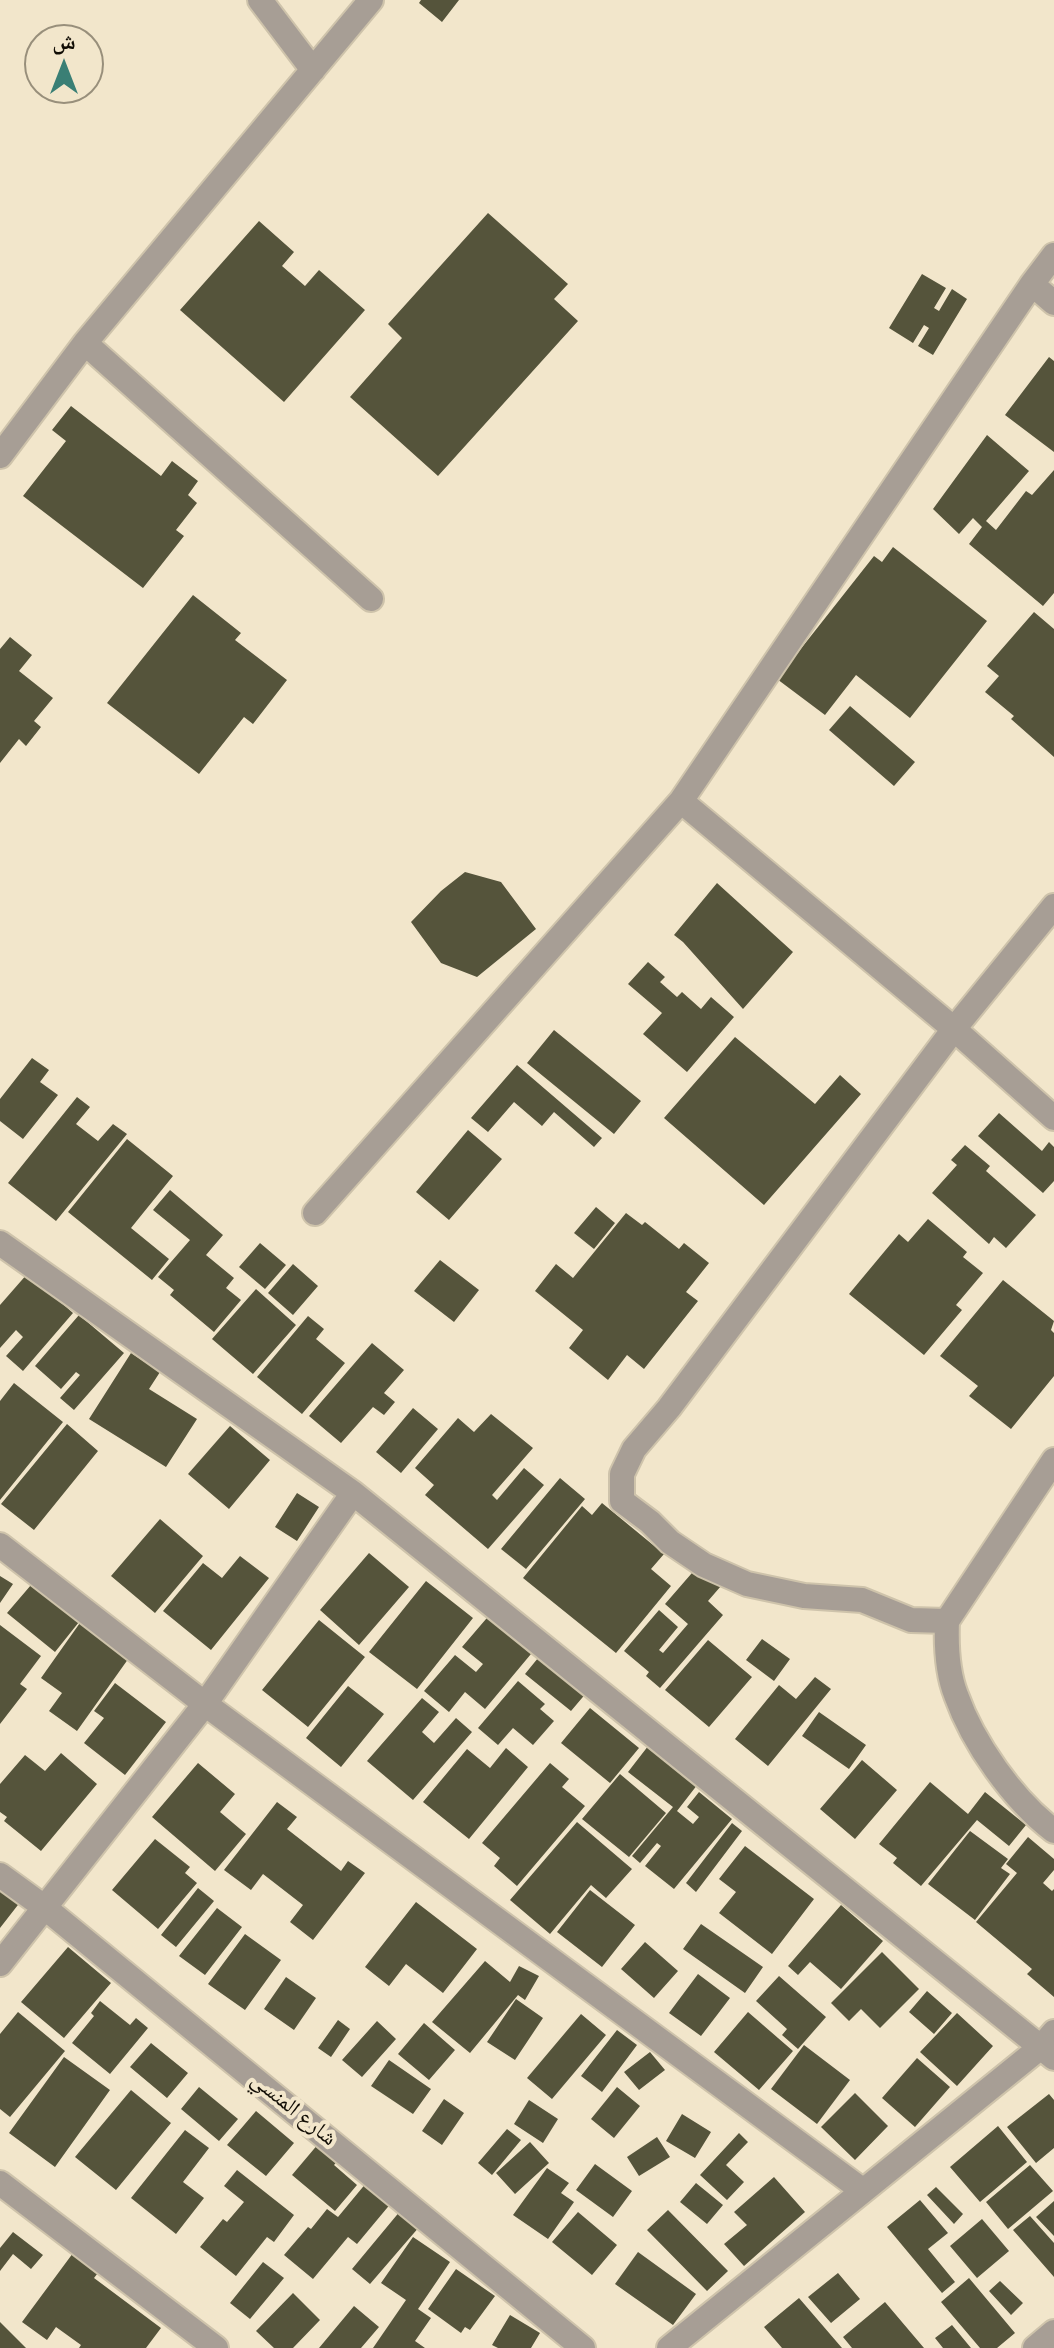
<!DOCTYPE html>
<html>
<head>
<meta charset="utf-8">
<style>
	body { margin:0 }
	#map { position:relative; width:1054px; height:2348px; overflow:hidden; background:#f2e6cb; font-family:"Nunito Sans","Noto Naskh Arabic",sans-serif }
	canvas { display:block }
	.north { position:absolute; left:24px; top:24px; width:80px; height:80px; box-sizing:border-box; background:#f2e6cb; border:2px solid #988f7b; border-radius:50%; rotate:0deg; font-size:22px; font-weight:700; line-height:32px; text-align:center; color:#100c04 }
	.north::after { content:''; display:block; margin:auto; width:28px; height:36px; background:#3a7f75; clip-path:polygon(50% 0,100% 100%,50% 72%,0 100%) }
</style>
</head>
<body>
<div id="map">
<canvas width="1054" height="2348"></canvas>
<div class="north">ش</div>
</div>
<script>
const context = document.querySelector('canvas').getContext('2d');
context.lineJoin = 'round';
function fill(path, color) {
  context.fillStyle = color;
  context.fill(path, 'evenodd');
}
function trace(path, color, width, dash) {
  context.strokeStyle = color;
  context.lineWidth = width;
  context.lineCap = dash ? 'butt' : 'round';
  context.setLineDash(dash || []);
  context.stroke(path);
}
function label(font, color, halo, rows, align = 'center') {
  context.font = font + ' "Nunito Sans","Noto Naskh Arabic",sans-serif';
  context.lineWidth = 8;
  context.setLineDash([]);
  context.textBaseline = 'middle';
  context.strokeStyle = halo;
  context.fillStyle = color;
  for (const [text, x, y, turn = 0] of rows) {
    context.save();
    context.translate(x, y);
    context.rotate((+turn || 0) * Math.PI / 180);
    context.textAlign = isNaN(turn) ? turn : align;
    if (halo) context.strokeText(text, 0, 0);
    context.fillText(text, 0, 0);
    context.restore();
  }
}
fill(new Path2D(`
	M421,0H459L442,22L419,3Z
	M488,213L568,284L554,299L578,321L438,476L350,397L402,338L388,324Z
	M259,221L294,252L282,266L305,286L319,270L365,310L284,402L180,310Z
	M922,274L946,288L934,308L939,311L952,289L967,299L933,355L918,346L929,328L924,325L913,343L889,328Z
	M1049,357L1054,361V452L1005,415Z
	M71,406L161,476L172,461L198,481L188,495L197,503L176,530L184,536L143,588L23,496L66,441L52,430Z
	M987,435L1029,471L986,521L996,530L1026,491L1032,495L1054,470V593L1043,606L969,544L982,527L973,518L959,534L933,509Z
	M893,547L987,621L910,718L856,675L825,715L777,679L874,556L882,562Z
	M193,595L241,633L235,640L287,680L253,724L244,717L199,774L107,703Z
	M1034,612L1054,629V757L1011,719L1014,716L985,692L999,676L987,666Z
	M10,637L32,655L19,671L53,698L34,721L41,727L26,746L19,739L0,763V649Z
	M850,706L915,762L894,786L829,730Z
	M465,872L501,882L536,929L477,977L441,963L411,922L441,891Z
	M717,883L793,952L743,1009L683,942L674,935Z
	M648,962L665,977L660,982L677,997L682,992L701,1009L711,997L734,1017L687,1072L643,1034L662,1013L628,984Z
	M554,1030L641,1101L614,1134L527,1063Z
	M735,1037L815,1104L840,1075L861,1094L764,1205L664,1118Z
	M32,1058L49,1070L40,1082L58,1095L23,1139L0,1121V1099Z
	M517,1065L602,1138L594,1147L554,1112L542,1126L514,1102L488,1132L471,1118Z
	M77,1097L90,1107L76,1124L98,1141L113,1124L127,1134L56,1221L8,1183Z
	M999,1113L1042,1151L1049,1142L1054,1147V1181L1043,1193L978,1136Z
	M468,1130L502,1159L449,1220L416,1192Z
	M127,1139L173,1176L131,1228L169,1259L152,1280L68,1212Z
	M965,1145L990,1166L986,1171L1036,1215L1006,1248L994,1237L989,1244L932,1193L957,1165L951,1160Z
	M170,1190L223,1235L206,1255L234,1278L226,1288L241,1300L214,1332L170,1295L174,1290L158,1277L190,1240L153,1210Z
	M596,1207L615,1223L594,1249L574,1233Z
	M626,1213L642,1225L645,1222L679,1249L684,1243L709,1263L686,1292L698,1301L644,1369L627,1355L608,1380L569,1348L583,1330L535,1291L556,1264L573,1278Z
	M928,1219L967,1252L963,1257L983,1273L956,1305L962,1310L924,1355L849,1294L899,1234L908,1242Z
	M260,1243L286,1265L265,1289L239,1267Z
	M42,1257L53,1267L40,1284L73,1313L23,1371L6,1356L23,1337L16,1330L0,1348V1305Z
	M440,1260L479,1290L454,1322L414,1291Z
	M293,1264L318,1286L293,1315L268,1293Z
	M1003,1280L1054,1321L1051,1330L1054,1333V1376L1011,1429L969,1396L978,1386L940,1356Z
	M256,1289L296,1325L253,1374L212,1339Z
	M79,1315L124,1353L74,1410L60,1398L80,1375L76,1372L61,1389L35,1366Z
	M308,1316L324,1329L316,1339L345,1363L302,1414L257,1377Z
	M372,1343L404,1370L384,1393L395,1402L384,1415L373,1407L341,1443L309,1416Z
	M131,1353L160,1372L149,1389L197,1419L166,1467L89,1419Z
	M14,1383L63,1422L0,1500V1401Z
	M413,1408L438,1429L401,1473L376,1452Z
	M491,1414L533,1448L492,1495L497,1500L524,1468L544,1485L488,1549L425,1495L434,1485L415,1468L458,1418L474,1432Z
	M67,1424L98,1451L34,1530L1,1504Z
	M230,1426L270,1460L229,1509L188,1474Z
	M560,1478L585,1499L526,1569L501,1549Z
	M297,1493L319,1507L297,1541L275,1527Z
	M602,1503L664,1554L651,1569L671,1586L616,1653L523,1578L582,1506L592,1515Z
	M160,1519L203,1556L155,1613L111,1576Z
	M369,1553L409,1587L359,1645L320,1610Z
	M240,1556L269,1578L211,1650L163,1611L203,1563L222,1578Z
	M698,1566L721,1586L708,1601L723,1615L660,1688L646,1676L649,1672L624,1651L659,1610L678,1627L659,1650L663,1653L688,1624L665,1604Z
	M0,1576L13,1584L0,1603Z
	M37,1578L83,1617L55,1652L7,1613Z
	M426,1581L473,1618L417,1689L369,1652Z
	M492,1612L536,1648L485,1709L465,1692L449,1712L424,1691L455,1655L476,1672L483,1664L462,1647Z
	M82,1620L131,1655L77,1731L49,1711L62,1693L41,1678Z
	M319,1620L365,1657L308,1727L262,1690Z
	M0,1625L41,1656L20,1684L27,1689L0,1724Z
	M762,1639L790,1659L774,1681L746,1660Z
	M708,1640L752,1677L709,1727L665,1690Z
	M547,1647L593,1685L571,1711L525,1674Z
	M815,1677L831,1689L768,1766L735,1739L779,1685L796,1699Z
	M518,1681L545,1704L540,1709L554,1721L533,1745L513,1728L498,1745L478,1728Z
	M115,1683L166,1722L125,1775L84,1743L104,1718L94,1711Z
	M348,1686L384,1714L341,1767L306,1738Z
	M422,1698L439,1712L422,1732L434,1743L456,1718L472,1732L413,1800L367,1761Z
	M590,1708L639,1748L610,1783L561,1743Z
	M819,1712L866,1745L849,1769L802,1736Z
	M652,1741L701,1780L677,1811L693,1824L699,1817L687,1807L699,1792L732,1819L674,1889L645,1866L661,1846L657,1843L640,1863L632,1856L673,1807L628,1772Z
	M506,1748L528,1767L469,1839L423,1802L467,1749L490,1768Z
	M61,1753L97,1784L41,1851L4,1821L7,1817L0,1812V1784L25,1755L45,1771Z
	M862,1760L897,1790L855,1839L820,1809Z
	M198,1763L235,1794L220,1812L246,1834L215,1871L152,1817Z
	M550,1763L569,1779L562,1787L585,1806L517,1886L494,1866L500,1858L482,1843Z
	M620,1774L666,1813L629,1857L582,1819Z
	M930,1782L968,1814L985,1792L1026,1825L1009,1846L977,1820L921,1886L893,1863L897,1858L879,1844Z
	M277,1802L297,1817L287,1829L341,1871L348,1861L365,1873L313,1940L290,1922L303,1905L263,1874L251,1890L224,1870Z
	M577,1822L632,1869L606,1898L591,1885L550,1934L510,1900Z
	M732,1823L742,1831L696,1892L686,1883Z
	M970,1831L1008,1859L1001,1868L1010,1874L975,1920L928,1884Z
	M1028,1837L1054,1859V1870L1043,1883L1052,1891L1054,1889V1997L1027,1974L1032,1969L976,1922L1017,1873L1006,1864Z
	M155,1839L190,1867L185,1873L197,1883L158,1929L112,1890Z
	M745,1846L814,1899L772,1954L719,1913L736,1892L719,1879Z
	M0,1884L21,1901L0,1928Z
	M198,1888L214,1901L176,1947L161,1935Z
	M590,1890L635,1925L602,1967L557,1932Z
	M416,1902L477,1949L443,1993L406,1964L389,1986L365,1967Z
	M841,1905L883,1941L841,1989L810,1962L798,1975L788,1966Z
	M217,1908L242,1927L205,1975L179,1956Z
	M701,1924L763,1967L745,1993L683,1949Z
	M245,1934L281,1960L245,2010L208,1984Z
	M645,1942L678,1971L654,1998L621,1969Z
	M68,1947L111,1983L64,2038L21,2002Z
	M882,1952L919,1989L880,2028L861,2009L849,2021L831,2003Z
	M485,1961L510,1982L519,1966L539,1976L525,2000L518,1995L470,2053L432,2022Z
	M698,1974L730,1998L701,2036L669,2013Z
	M779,1976L826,2017L798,2049L782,2035L787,2029L756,2001Z
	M286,1977L316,1998L294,2030L264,2009Z
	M927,1991L952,2013L934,2034L909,2012Z
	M516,1999L543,2018L515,2060L487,2042Z
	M100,2001L130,2025L136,2018L148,2028L110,2074L72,2043L94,2016L91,2013Z
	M18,2012L65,2051L10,2117L0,2109V2034Z
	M748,2012L793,2051L759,2090L714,2052Z
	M957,2013L993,2046L957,2086L920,2052Z
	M581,2014L606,2035L552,2099L527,2078Z
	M338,2020L350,2029L331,2057L318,2048Z
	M377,2021L396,2039L362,2077L342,2060Z
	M424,2023L455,2050L429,2080L398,2054Z
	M617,2030L637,2045L602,2092L581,2076Z
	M151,2043L188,2073L167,2098L130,2067Z
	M804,2045L850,2080L817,2124L771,2089Z
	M650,2052L665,2070L639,2090L624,2072Z
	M64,2057L110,2090L55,2167L9,2133Z
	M917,2058L950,2087L915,2127L882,2098Z
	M389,2060L431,2089L413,2114L371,2086Z
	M199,2087L238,2119L219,2141L181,2109Z
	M617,2087L640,2106L614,2138L591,2119Z
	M131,2090L171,2123L116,2190L75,2157Z
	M855,2093L888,2126L855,2160L821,2127Z
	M1049,2094L1054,2100V2148L1036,2163L1007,2127Z
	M444,2099L464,2113L442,2145L422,2131Z
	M529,2100L558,2119L543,2143L514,2124Z
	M256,2111L294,2143L266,2176L227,2145Z
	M682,2114L711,2132L695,2158L666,2141Z
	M998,2126L1027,2162L980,2202L950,2167Z
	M507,2129L521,2140L492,2175L478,2163Z
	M185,2130L209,2148L183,2182L204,2198L176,2234L131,2198Z
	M739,2133L748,2142L726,2165L744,2182L727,2200L700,2175Z
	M657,2137L670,2157L639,2176L627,2157Z
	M530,2142L549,2163L515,2194L496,2173Z
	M319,2143L339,2159L334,2165L357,2185L335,2211L292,2175Z
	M595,2164L632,2191L613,2217L576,2190Z
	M1030,2165L1053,2191L1008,2229L986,2202Z
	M547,2168L569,2183L561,2193L574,2202L548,2239L513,2215Z
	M237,2170L294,2215L274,2242L267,2237L236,2276L200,2247L223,2219L227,2222L244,2202L224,2186Z
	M774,2177L805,2212L744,2266L724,2244L747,2225L734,2212Z
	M367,2182L392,2202L357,2244L348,2237L313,2279L284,2255L308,2227L311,2229L327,2209L338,2217Z
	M696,2183L723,2205L707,2224L680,2202Z
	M936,2187L963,2214L954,2224L927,2195Z
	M920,2200L948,2233L928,2249L955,2282L942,2293L887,2227Z
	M1054,2201V2236L1036,2217Z
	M401,2210L420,2226L370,2284L352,2269Z
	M668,2210L728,2271L707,2291L647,2230Z
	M578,2212L617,2245L592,2275L552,2242Z
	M1030,2216L1054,2243V2277L1013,2230Z
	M982,2219L1009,2251L977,2278L950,2246Z
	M13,2232L43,2255L31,2269L13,2254L0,2271V2248Z
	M413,2237L450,2262L418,2309L431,2318L415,2341L425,2348H373L406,2300L381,2283Z
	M76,2249L101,2269L94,2278L161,2328L146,2348H79L81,2345L56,2327L47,2340L22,2322Z
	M638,2252L696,2294L673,2325L615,2284Z
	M263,2262L284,2278L250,2319L230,2303Z
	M456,2269L495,2296L470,2330L465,2327L461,2333L428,2309Z
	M838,2273L860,2299L831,2323L808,2297Z
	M969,2278L1015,2333L997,2348H980L941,2302Z
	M1000,2281L1023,2303L1011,2315L989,2291Z
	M293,2293L320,2320L293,2348H274L256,2331Z
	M799,2298L842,2348H782L764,2327Z
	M885,2302L924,2348H852L843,2337Z
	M354,2306L379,2327L361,2348H319Z
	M510,2315L540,2333L531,2348H498L492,2345Z
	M0,2322L26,2348H0Z
	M952,2325L971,2348H943L935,2338Z`), '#55543b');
const minor = new Path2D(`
	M260,0L313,70
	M1032,284L1054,303
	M85,343L371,599
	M0,456L85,343L371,0
	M681,801L954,1029L1054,1118
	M315,1213L681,801L1032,284L1054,255
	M0,1243L353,1493L1054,2058
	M1054,1460L947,1621C946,1646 947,1672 956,1695C973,1743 1013,1800 1054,1831
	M0,1545L205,1704L862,2190
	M947,1621L911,1620L862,1600L804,1596L747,1584L704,1565L670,1542L650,1522L622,1501V1474L634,1449L669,1408L954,1029L1054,906
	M0,1875L44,1907L583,2348
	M0,1964L205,1704L353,1493
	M0,2183L216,2348
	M669,2348L1041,2047L1054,2032
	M1035,2348L1054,2332`);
trace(minor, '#cec3ab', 28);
trace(minor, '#a79e95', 24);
label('22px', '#100c04', '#f2e6cb', [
	["شارع المنسي",293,2110,39]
]);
</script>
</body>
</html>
